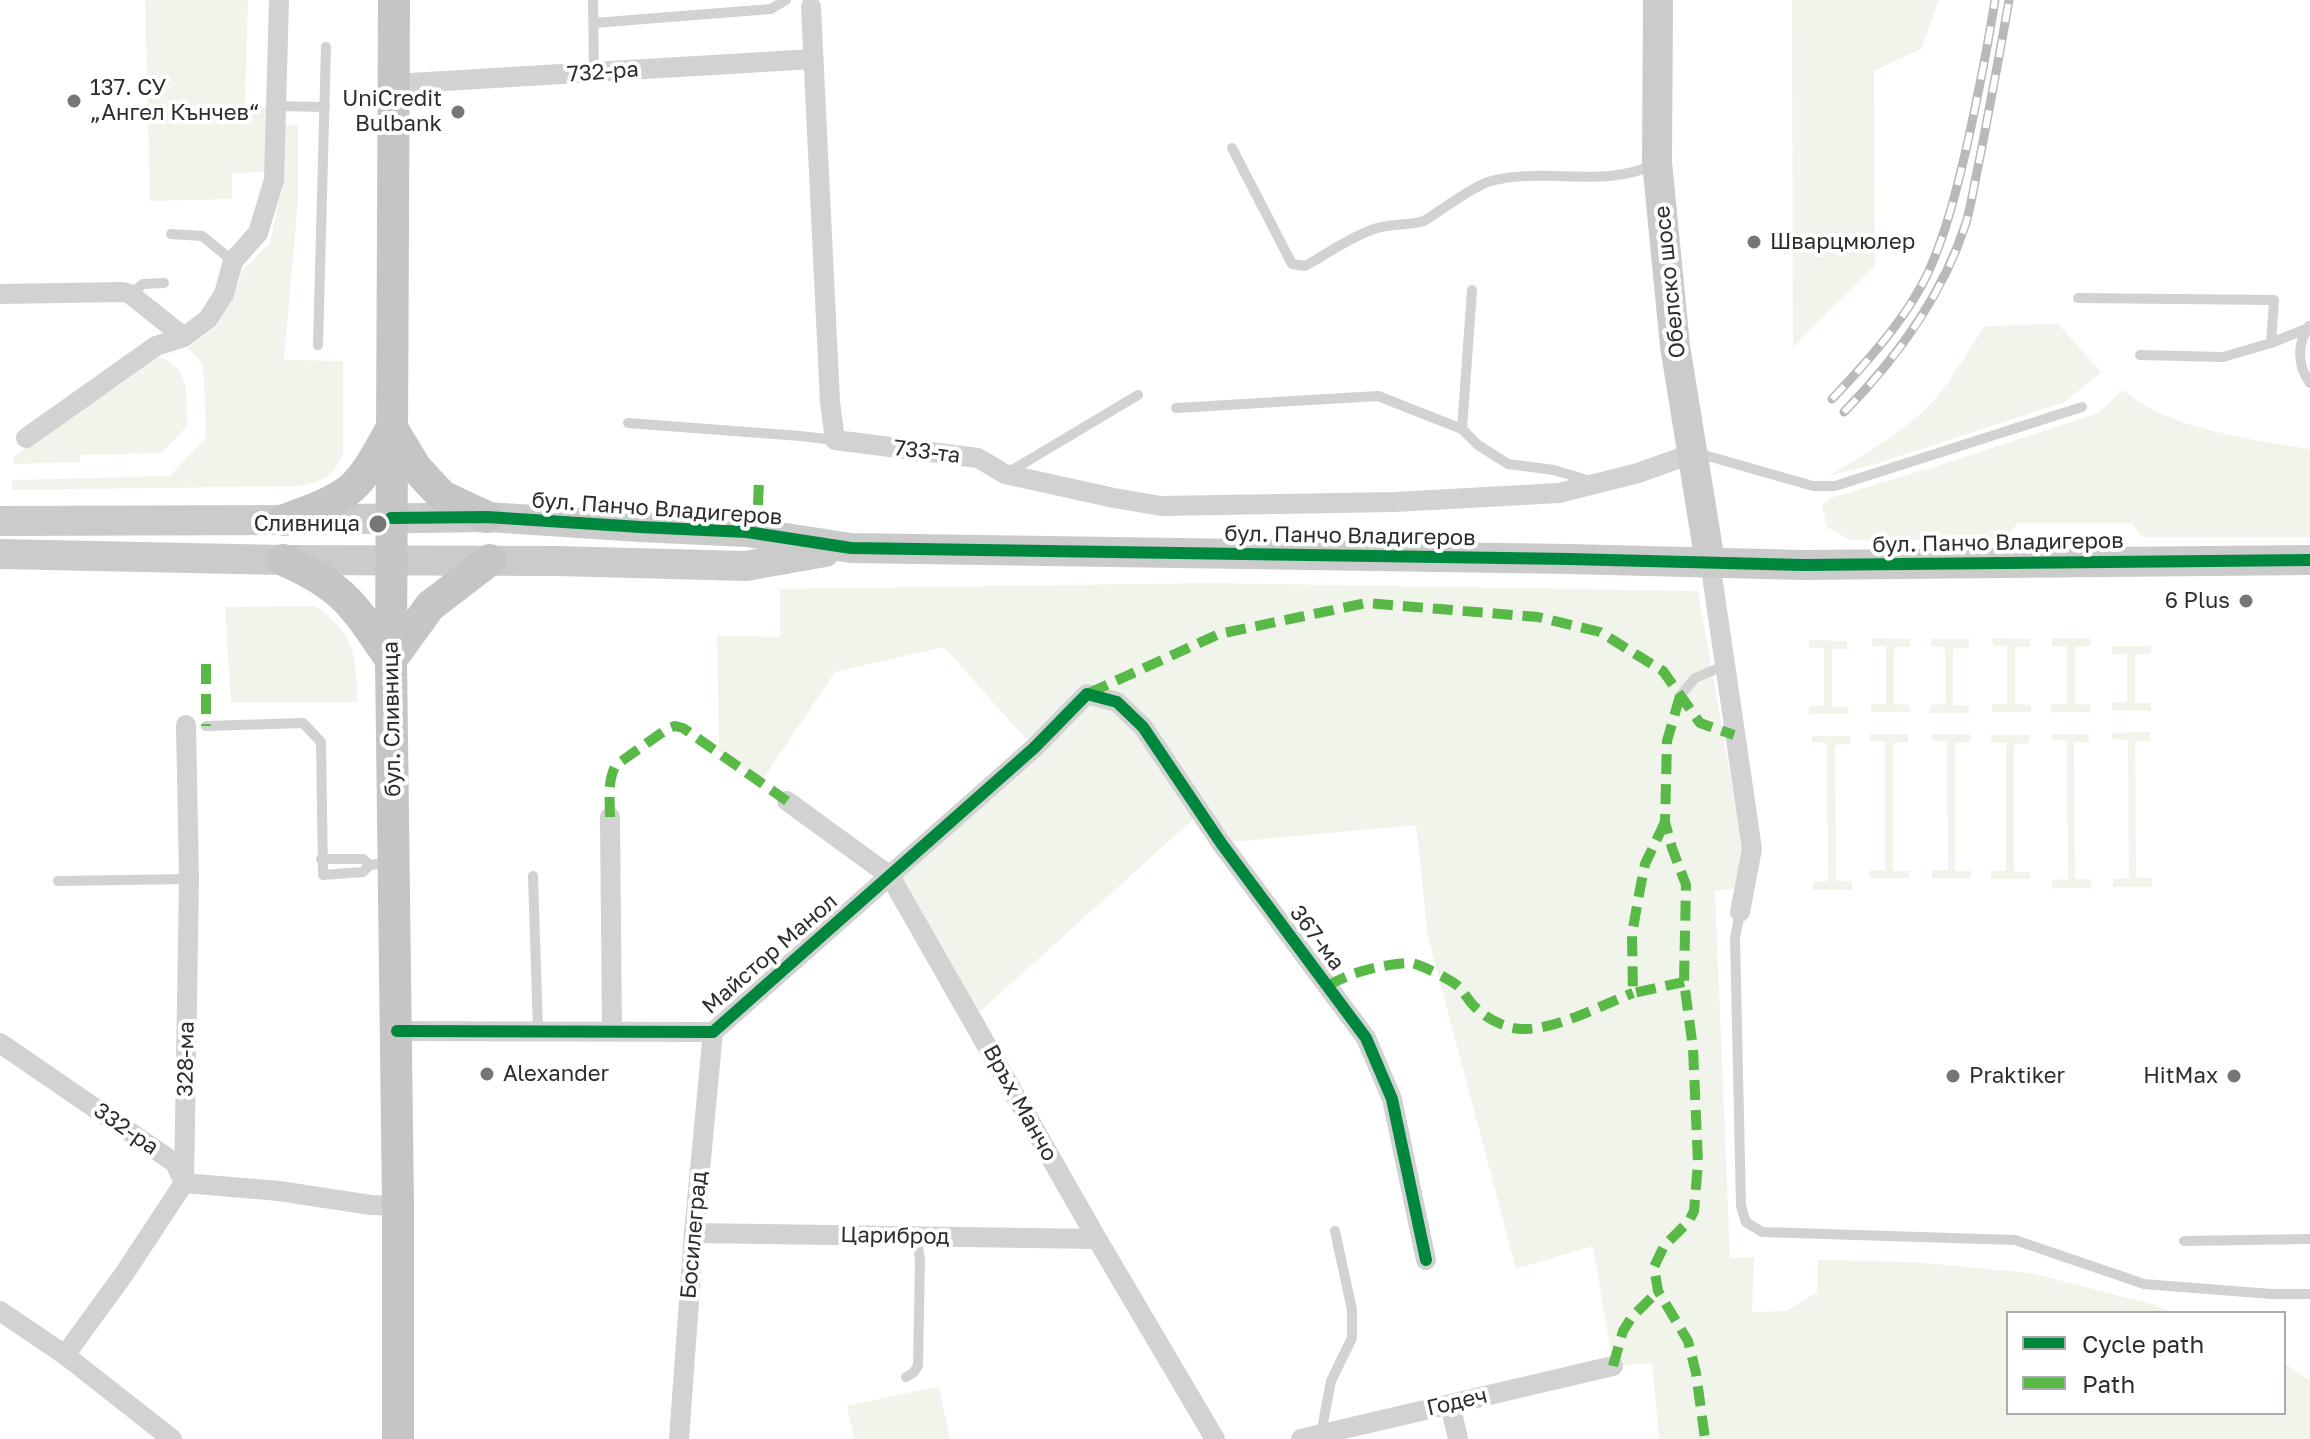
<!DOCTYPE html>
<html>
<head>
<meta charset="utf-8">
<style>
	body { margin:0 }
	#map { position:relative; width:2310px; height:1439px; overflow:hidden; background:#fff; font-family:"Golos Text",sans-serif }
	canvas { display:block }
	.legend { position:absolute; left:2006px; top:1311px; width:280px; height:104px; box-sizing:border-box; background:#fff; border:2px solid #ababab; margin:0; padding:10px 14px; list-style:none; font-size:24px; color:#2d2d2d }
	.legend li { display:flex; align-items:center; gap:16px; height:40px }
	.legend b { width:40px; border:2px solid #ababab }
</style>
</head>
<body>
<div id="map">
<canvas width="2310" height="1439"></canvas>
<ul class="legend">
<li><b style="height:10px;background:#00873e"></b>Cycle path</li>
<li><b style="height:10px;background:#58b947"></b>Path</li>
</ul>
</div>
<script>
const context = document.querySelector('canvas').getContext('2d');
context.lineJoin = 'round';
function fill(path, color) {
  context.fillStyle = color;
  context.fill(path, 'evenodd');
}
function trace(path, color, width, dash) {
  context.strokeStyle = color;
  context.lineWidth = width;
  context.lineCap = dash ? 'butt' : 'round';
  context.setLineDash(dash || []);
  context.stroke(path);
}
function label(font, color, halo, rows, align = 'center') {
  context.font = font + ' "Golos Text",sans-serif';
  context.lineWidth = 8;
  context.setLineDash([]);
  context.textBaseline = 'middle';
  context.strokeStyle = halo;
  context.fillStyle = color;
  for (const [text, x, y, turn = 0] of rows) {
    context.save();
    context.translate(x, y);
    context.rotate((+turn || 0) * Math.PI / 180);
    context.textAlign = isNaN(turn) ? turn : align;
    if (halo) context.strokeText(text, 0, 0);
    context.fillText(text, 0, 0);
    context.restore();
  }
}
fill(new Path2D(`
	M145,0H248L245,106L268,107L265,172L232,173V199L150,201Z
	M1792,0H1939L1921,49L1874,71L1875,266L1793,347Z
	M285,125H298V200L284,360L343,361V455C333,475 323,482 301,486L12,490V480L170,476L206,437L204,375L201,362L188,348L215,328L233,299L242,271L270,243L283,181Z
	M2058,324L2101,372L2065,402L1872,465L1829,476C1867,452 1911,429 1940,393C1956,372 1970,348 1985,326Z
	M158,357C192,366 186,398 187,426L162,453L80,455V462L14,464L13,457L111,386L114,389Z
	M2123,390C2170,430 2251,439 2310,449V537H2142L2132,523H2017L2007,539L1850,540L1827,527L1822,505L1831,498L1937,466L2098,413Z
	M1210,583L1698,591L1750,886L1715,891L1730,1258L1754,1257L1752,1312L1786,1311L1817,1292L1818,1260L1914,1262L2031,1273L2155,1305L2173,1313H2008V1413H2284V1363L2310,1381V1439H1659L1652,1363L1613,1366L1593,1246L1516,1269L1428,937L1416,825L1221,843L1200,813L973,1018L890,876L1034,748L944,647L835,672L761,782L719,751L717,636L780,637V589Z
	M315,606C355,633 357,657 357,702H231L225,607Z
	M1872,638L1910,639V647H1894V704L1910,705V712H1871V704H1886V646H1872Z
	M1992,638L2030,639V647H2015V704L2031,705V712H1992V704H2007V646H1993Z
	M2052,638H2090V646L2075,647V704L2091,705L2090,712H2051V704H2067V646H2052Z
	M1931,639H1969V648H1953V705L1969,706V713H1930V705L1946,704L1945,647H1931Z
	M1809,640L1847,641V649H1832V706L1848,707V714H1809V706H1824V648H1809Z
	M2112,646H2151V654H2135V703H2151V711L2112,710V702H2127V654H2112Z
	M2150,732V741H2135L2136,877L2152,878V887H2113V879L2129,878L2128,740L2112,739L2113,733Z
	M1870,734H1908V742L1893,743V871H1909V878H1870V870H1885V742L1870,741Z
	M1932,734H1970V742L1955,743V871H1972L1971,878H1932V870H1948L1947,741H1932Z
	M2051,734H2089V742H2074L2075,879H2091V888H2052V880L2068,879L2067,741L2052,740Z
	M1991,735H2029V743L2014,744V872H2030V879H1991V871H2006V743L1991,742Z
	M1812,736H1850V744L1835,745L1836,881H1852V890H1813V882L1828,881L1827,743L1812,742Z
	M939,1386L950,1439H854L847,1406Z`), '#f1f4eb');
trace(new Path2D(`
	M593,0L594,73
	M594,23L771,9L786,0
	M276,106L325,107
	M1232,148L1292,264L1305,266C1327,254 1350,237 1374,229C1390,223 1408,226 1424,221C1440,211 1472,187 1488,182C1539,166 1605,189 1652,165
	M171,234L202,236L233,261
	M130,294L143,284L164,283
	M2078,298L2274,300L2271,343
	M2309,326C2297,344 2297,365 2310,383
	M318,345L326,47
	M2140,355L2223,357L2271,343L2306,329
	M1176,408L1378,396L1462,429L1478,445L1508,464L1554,470L1590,481
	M628,423L800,436L835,440
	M1462,429L1472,290
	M1697,453L1813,486H1835L2082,407
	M1009,472L1138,395
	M1680,696L1695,678L1726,665
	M206,726L303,723L321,742L323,875L363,872L370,865
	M321,859H363L370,865L377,864
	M533,876L538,1031
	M58,881L189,879
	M1740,912L1735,938L1741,1206L1746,1222L1762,1232L2015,1240L2144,1284L2271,1294H2310
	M2184,1241L2310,1239
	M906,1377L913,1373L918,1366L920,1260L916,1236
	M1321,1434L1331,1381L1352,1338V1310L1335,1231`), '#d2d2d2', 10);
trace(new Path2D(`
	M811,7L830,402L835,440L978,458L1005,474L1114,498L1161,506L1395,502L1559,493L1638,473L1694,453
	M394,84L813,59
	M0,294L123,292L130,294L184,337
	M26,438L156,346L184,337L208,319L224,294L233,261L258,233L274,180L279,0
	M1710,562L1752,849L1740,912
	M787,801L890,876L1097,1239L1215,1439
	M610,817L612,1031
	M397,1031L713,1032L1034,748L1087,694L1117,702L1143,727L1221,843L1366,1038L1392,1099L1426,1260
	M0,1043L175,1163L184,1183L279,1191L371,1205L398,1206
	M694,1233L1097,1239
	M0,1311L65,1355L172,1439
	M65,1355L124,1274L184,1183L189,879L186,725
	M1450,1404L1458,1439
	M679,1439L694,1233L713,1032
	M1301,1439L1613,1366`), '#d2d2d2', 20);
trace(new Path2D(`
	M1658,0L1657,162L1675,346L1710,562
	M0,521L284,520L487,517L640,527L747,532L851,548L1569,559L1803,565L2310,560
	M0,554L283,560L557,561L746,566L825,552`), '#cbcbcb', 30);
trace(new Path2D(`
	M394,0L391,660L398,1206V1439
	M392,428L416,468L442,496L487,517
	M284,520C305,512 329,505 348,491C368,475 379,449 392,428
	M283,560C344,586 355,607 391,660
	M391,660L430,606L490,560`), '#c5c5c5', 32);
const rail = new Path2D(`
	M1832,399C1867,362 1906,319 1928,273C1946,233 1956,192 1966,150C1977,100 1987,51 1995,0
	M1844,412C1897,358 1942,297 1966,223C1972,202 1975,179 1980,157C1990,105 2000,53 2009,0`);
trace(rail, '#b9b9b9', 9);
trace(rail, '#fff', 6, [18]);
trace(new Path2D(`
	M758,505L759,480
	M206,664V726
	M1089,693L1219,634L1366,603L1538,617L1600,632L1663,671L1700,723L1734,735
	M1680,696L1667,741L1665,822L1672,848L1686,885L1684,982L1693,1048L1698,1163L1694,1211L1689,1221L1664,1246L1654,1267L1658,1291L1688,1341L1696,1373L1705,1439
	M610,817C610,799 607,781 616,765L667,729L675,726L683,728L787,801
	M1665,822L1645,864L1640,889L1632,934L1633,993L1684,982
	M1328,986C1350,972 1383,964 1410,963C1418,963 1452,980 1459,987C1464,992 1468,1000 1474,1006C1485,1018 1506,1029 1523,1029C1555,1030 1602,1005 1633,993
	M1613,1366L1623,1331L1632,1317L1658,1291`), '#58b947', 10, [20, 10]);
trace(new Path2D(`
	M391,518L487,517L640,527L747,532L851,548L1569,559L1803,565L2310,560
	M397,1031L713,1032L1034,748L1087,694L1117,702L1143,727L1221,843L1366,1038L1392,1099L1426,1260`), '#00873e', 12);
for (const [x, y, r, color] of [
	[74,101,8,"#767676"],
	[458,112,8,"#767676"],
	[1754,242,8,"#767676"],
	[378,524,10,"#767676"],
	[2246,601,8,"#767676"],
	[487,1074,8,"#767676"],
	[1953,1076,8,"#767676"],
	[2234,1076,8,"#767676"]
]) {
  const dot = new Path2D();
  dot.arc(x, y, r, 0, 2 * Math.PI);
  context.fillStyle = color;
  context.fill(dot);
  trace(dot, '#fff', 3);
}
label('22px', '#2d2d2d', '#fff', [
	["732-ра",603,72,-4],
	["Обелско шосе",1670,282,-96],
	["733-та",927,452,7],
	["бул. Панчо Владигеров",657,509,4],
	["бул. Панчо Владигеров",1350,536,1],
	["бул. Панчо Владигеров",1998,543,-1],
	["бул. Сливница",392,719,-91],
	["367-ма",1317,938,53],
	["Майстор Манол",770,954,-41],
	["328-ма",186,1059,-89],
	["Връх Манчо",1020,1103,61],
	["332-ра",126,1129,35],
	["Босилеград",694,1235,-85],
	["Цариброд",895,1236,1],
	["Годеч",1457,1402,-13]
]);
label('22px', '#2d2d2d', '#fff', [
	["137. СУ",90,88],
	["„Ангел Кънчев“",90,113],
	["UniCredit",442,99,"right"],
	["Bulbank",442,124,"right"],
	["Шварцмюлер",1770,242],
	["Сливница",360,524,"right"],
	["6 Plus",2230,601,"right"],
	["Alexander",503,1074],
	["Praktiker",1969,1076],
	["HitMax",2218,1076,"right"]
], 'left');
</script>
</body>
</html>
